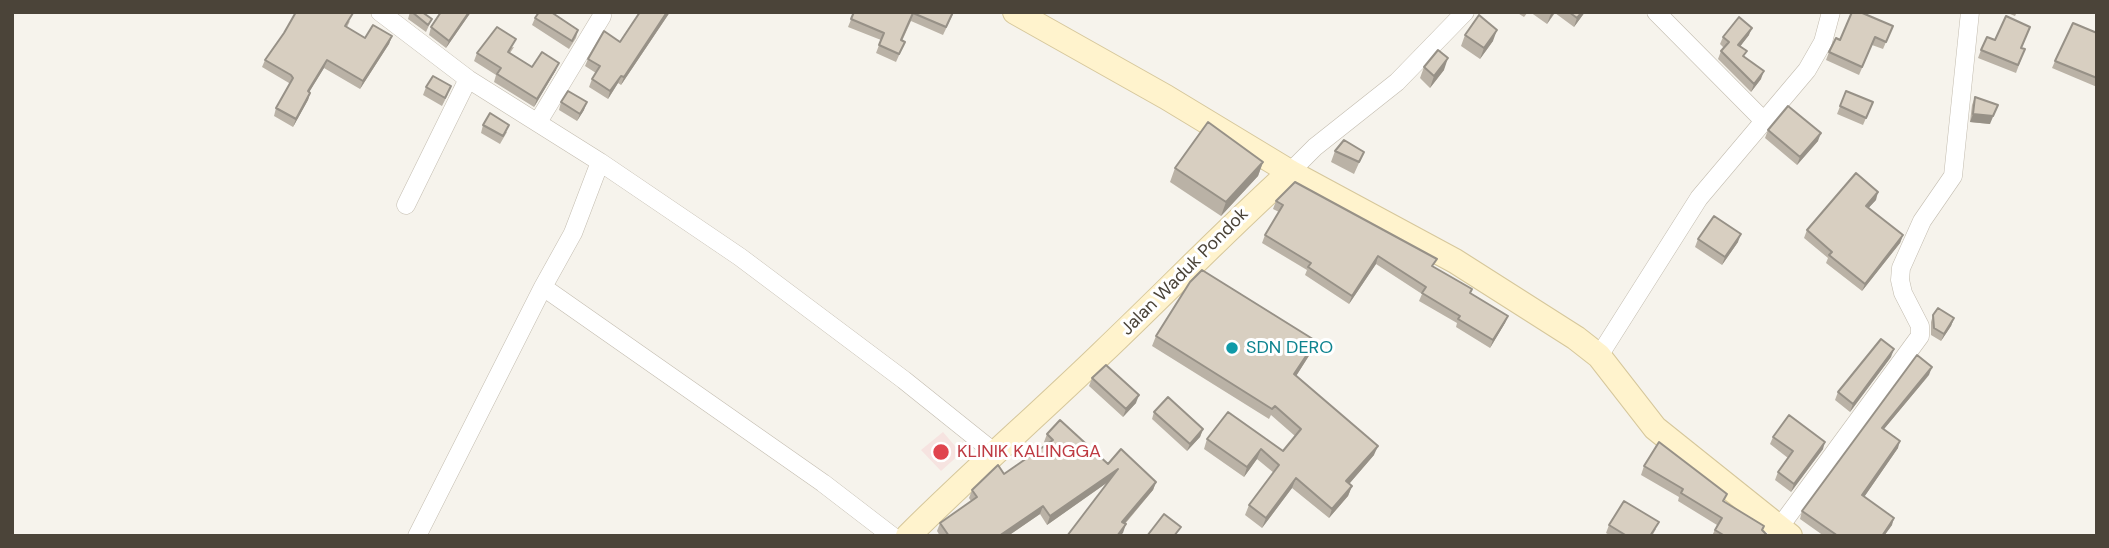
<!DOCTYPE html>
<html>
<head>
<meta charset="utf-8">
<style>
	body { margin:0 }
	#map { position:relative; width:2109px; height:548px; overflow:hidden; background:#f6f3ec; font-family:"DM Sans",sans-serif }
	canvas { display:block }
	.frame { position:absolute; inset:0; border:14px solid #4b4439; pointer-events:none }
</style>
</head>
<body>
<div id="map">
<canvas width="2109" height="548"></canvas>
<div class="frame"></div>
</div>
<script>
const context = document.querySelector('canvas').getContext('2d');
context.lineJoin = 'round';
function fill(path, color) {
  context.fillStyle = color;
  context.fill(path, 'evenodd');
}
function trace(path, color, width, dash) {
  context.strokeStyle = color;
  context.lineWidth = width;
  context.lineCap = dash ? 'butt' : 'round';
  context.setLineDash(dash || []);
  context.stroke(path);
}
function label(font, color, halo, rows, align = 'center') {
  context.font = font + ' "DM Sans",sans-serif';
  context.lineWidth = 6;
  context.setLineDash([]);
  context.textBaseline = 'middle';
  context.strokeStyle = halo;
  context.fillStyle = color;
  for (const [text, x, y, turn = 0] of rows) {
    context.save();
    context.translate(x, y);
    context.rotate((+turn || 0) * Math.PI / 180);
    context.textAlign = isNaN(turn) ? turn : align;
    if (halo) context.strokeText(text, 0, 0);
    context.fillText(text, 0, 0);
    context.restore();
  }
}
fill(new Path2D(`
	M943,432L961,453L941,471L921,450Z`), '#f6e3e0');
const street = new Path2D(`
	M380,12L468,79L600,162L740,257L904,380L995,453
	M1656,12L1763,120
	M538,122L602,16
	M1290,172L1315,147L1397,82L1465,12
	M406,205L468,79
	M543,287L823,483L892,536
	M1599,356L1699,198L1807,70L1823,42L1831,12
	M417,536L543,287L573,233L600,162
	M1773,536L1920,336V326L1903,293L1900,280L1901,268L1922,221L1953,176L1970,12`);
const secondary = new Path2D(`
	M1015,12L1166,97L1290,172L1455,261L1576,338L1599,356L1655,428L1790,536
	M908,536C971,473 1038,415 1102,353C1165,293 1226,230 1290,172`);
trace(street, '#c2bbae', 19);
trace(secondary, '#d6c79b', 26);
trace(street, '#fff', 18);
trace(secondary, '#fff3cd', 24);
fill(new Path2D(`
	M410,12H422L432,19L426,32L408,19Z
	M441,12H471L446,48L429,35L431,27Z
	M640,12H670L621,85L618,83L608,99L589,87L592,79L596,73L585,66L588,59L620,42Z
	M854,12H954L943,35L911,21L902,41L905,42L896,62L876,53L881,40L848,27Z
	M1516,12H1528L1524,17Z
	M1530,12H1585L1574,27L1555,13L1547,24Z
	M2005,12H2017L2015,16Z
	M535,18L578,30L576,38L569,49L532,25Z
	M350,21L347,27L365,38L392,36L389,44L360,89L324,68L309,92L310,93L308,100L293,127L274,116L276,108L289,85V83L262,67L265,60Z
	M1893,26L1883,49L1872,45L1859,75L1826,60L1829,52L1840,40Z
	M2097,33V87L2052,68L2055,61Z
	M1465,35L1493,41L1480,59L1461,46Z
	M1749,35L1740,46L1745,57L1761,79L1751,92L1718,59L1721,51L1724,48L1720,44L1723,37Z
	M1995,40L2022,48V57L2016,73L1978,58L1981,50Z
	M514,47L510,53L532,67L556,70L534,107L494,82L496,75L474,61L477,53Z
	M1424,67L1444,70L1430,88L1420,78Z
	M426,87L448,94L442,106L423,95Z
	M1846,91L1873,102L1863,125L1837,114Z
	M1975,97L1990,124L1970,122L1972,105Z
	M561,102L584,110L577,121L559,110Z
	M483,125L507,132L500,144L481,133Z
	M1768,130L1818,141L1797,165L1765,138Z
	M1335,151L1364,152L1354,174L1331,162Z
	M1263,162L1258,176L1221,216L1170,182L1175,168Z
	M1876,200L1868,208L1903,235L1900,243L1862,291L1826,263L1828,258L1804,238L1807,230Z
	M1276,201L1434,267L1472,289L1470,293L1508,316L1505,323L1490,348L1456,327L1457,323L1419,301L1422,294L1376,264L1349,304L1305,275L1307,270L1262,243L1265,235L1279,212L1273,209Z
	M1698,239L1738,242L1722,265L1695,247Z
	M1933,315L1954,318L1951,326L1941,341L1931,335V322Z
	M1156,336L1316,341L1312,351L1296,376L1374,455L1349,484L1352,486L1348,496L1329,518L1292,488L1262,528L1245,515L1249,505L1274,473L1257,459L1244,477L1204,449L1207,439L1283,451L1295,436L1271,415L1269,419L1152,346Z
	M1891,357L1850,412L1835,400L1838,392Z
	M1929,375L1884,429L1898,448L1864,497L1892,525L1884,536H1824L1800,519L1802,511Z
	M1092,378L1136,403L1123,417L1089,386Z
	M1154,412L1203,429L1200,437L1187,451L1152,419Z
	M1047,434L1108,464L1156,482L1153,490L1125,524H1126L1120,536H1067L1108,482L1047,525L1040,514L1008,536H940L937,531L940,523L971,501L969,498L972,490L1004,474L1047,445L1044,442Z
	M1773,437L1823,449L1791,492L1775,480L1778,472L1788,458L1770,444Z
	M1644,466L1724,502L1768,536H1712L1717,525L1678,501L1679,497L1641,475Z
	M1609,525L1656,529L1652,536H1611L1606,533Z`), '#bab2a6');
fill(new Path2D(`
	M469,12H471L446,48L449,41Z
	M667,12H670L621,85L624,77Z
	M1552,12H1555L1547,24L1550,16Z
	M1582,12H1585L1574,27L1577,18Z
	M1752,28L1749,35L1736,52L1738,45Z
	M1497,30L1493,41L1480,59L1484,48Z
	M392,36L389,44L360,89L363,81Z
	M1448,58L1444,70L1430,88L1434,76Z
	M327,60L324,68L305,99L308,91Z
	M559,63L556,70L534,107L537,99Z
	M1764,71L1761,79L1751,92L1754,84Z
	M621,76L618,83L608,99L610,91Z
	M310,93L308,100L293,127L296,119Z
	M587,102L584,110L577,121L580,114Z
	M1998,105L1990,124L1970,122L1973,114Z
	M1821,133L1818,141L1797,165L1800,157Z
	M1263,162L1258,176L1221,216L1226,202Z
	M1878,192L1876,200L1863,214L1866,206Z
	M1741,234L1738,242L1722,265L1725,257Z
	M1903,235L1900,243L1862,291L1865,284Z
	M1378,256L1376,264L1349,304L1352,296Z
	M1508,316L1505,323L1490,348L1493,340Z
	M1954,318L1951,326L1941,341L1944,334Z
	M1316,341L1312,351L1291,384L1294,374Z
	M1894,349L1891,357L1850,412L1853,404Z
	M1932,367L1929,375L1879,435L1882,428Z
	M1139,395L1136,403L1123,417L1126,409Z
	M1203,429L1200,437L1187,451L1190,444Z
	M1900,441L1898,448L1860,503L1862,495Z
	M1825,442L1823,449L1791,492L1794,484Z
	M1378,446L1374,455L1343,491L1346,481Z
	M1261,449L1257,459L1244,477L1247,467Z
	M1118,469L1115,477L1047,525L1050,516Z
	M1296,478L1292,488L1262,528L1266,518Z
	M1156,482L1153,490L1119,530L1122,522Z
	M1352,486L1348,496L1329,518L1332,509Z
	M1043,506L1040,514L1008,536H999Z
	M1894,518L1892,525L1884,536H1882Z
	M1126,524L1123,533L1120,536H1117Z`), '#979187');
const building = new Path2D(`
	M296,12H352L353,13L345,26L365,38L373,25L392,36L363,81L327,60L308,91L310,93L296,119L276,108L293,78L291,75L265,60L284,33Z
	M412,12H422L432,19L428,25Z
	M441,12H469L449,41L431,27Z
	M539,12H551L578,30L572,41L535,18Z
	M640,12H667L624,77L621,76L610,91L592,79L600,66L588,59L604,31L620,42Z
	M854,12H953L946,27L913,13L901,40L905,42L899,54L879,45L884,33L851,19Z
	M1569,12H1582L1577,18Z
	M1852,12H1860L1893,26L1886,42L1875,37L1862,67L1829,52L1836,38L1840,40Z
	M1479,15L1497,30L1484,48L1465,35Z
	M2006,16L2030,27L2021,48L2025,49L2018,65L1981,50L1987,37L1995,40Z
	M1739,17L1752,28L1738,45L1747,51L1743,56L1764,71L1754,84L1721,51L1729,42L1723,37Z
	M2073,23L2097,33V78L2055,61Z
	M497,27L516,39L508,52L532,67L542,52L559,63L537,99L497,74L501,68L477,53Z
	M1438,50L1448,58L1434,76L1424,67Z
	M433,76L451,86L445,98L426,87Z
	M568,91L587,102L580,114L561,102Z
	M1846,91L1873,102L1866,118L1840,106Z
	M1975,97L1998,105L1993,116L1973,114Z
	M1788,106L1821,133L1800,157L1768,130Z
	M490,113L509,125L503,136L483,125Z
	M1208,122L1263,162L1226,202L1175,168Z
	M1344,140L1364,152L1359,162L1335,151Z
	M1856,173L1878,192L1866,206L1903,235L1865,284L1829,255L1832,252L1807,230Z
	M1295,182L1437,259L1432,266L1472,289L1470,293L1508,316L1493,340L1458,319L1460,316L1422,293L1426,287L1378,256L1352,296L1308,267L1311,263L1265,235L1283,205L1276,201Z
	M1714,216L1741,234L1725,257L1698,239Z
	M1202,270L1316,341L1294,374L1378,446L1346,481L1352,486L1332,509L1296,478L1266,518L1249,505L1279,465L1261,449L1247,467L1207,439L1228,412L1283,451L1301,429L1275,406L1272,409L1156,336L1190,282Z
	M1938,308L1954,318L1944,334L1934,328L1933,315Z
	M1881,339L1894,349L1853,404L1838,392Z
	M1917,355L1932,367L1882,428L1900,441L1862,495L1894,518L1882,536H1838L1802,511Z
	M1106,365L1139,395L1126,409L1092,378Z
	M1168,397L1203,429L1190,444L1154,412Z
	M1789,415L1825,442L1794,484L1778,472L1793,451L1773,437Z
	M1060,420L1108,464L1121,449L1156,482L1122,522L1126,524L1117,536H1067L1118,469L1050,516L1043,506L999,536H949L940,523L977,497L972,490L998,465L1004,474L1053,440L1047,434Z
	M1659,442L1727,494L1723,501L1764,526L1762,530L1768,536H1725L1715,530L1722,518L1681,493L1683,489L1644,466Z
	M1624,501L1659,522L1650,536H1627L1609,525Z
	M1164,514L1181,527L1174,536H1147Z`);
fill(building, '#d8cfc1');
trace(building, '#979187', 2);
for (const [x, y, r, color] of [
	[1232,348,7,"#0f9aa8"],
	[941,452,9,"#e0444e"]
]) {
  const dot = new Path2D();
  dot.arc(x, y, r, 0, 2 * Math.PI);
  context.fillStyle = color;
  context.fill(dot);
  trace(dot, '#fff', 2.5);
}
label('18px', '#4b4439', '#fff', [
	["Jalan Waduk Pondok",1185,272,-45]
]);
label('18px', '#0d838f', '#fff', [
	["SDN DERO",1246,348]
], 'left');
label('18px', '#be3a42', '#fff', [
	["KLINIK KALINGGA",957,452]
], 'left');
</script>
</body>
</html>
